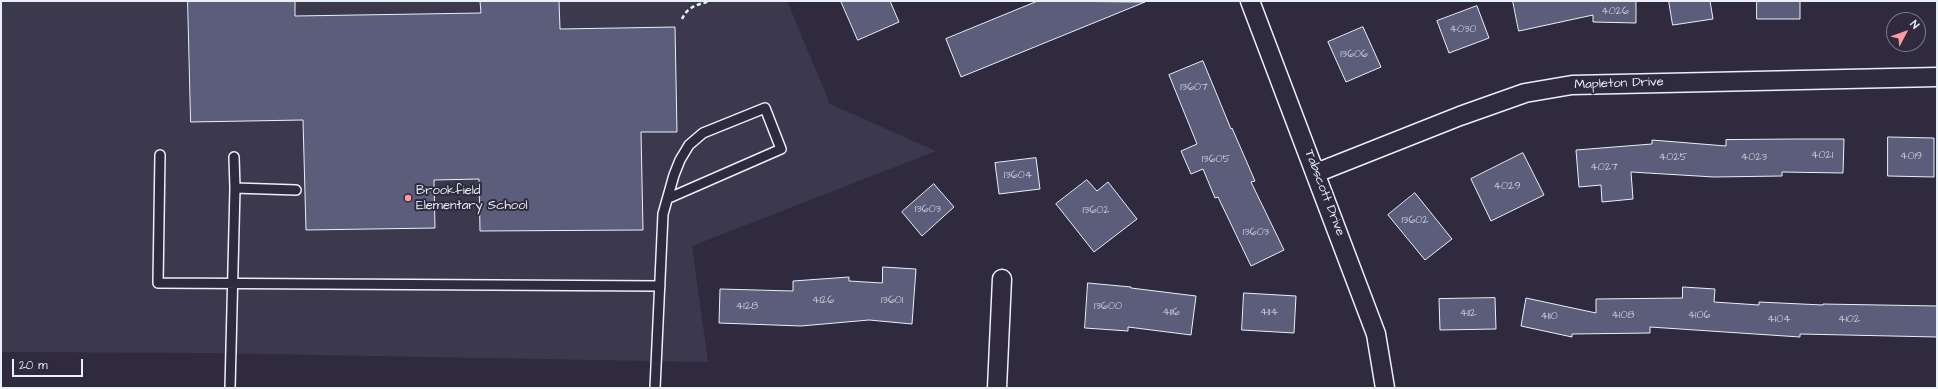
<!DOCTYPE html>
<html>
<head>
<meta charset="utf-8">
<style>
	body { margin:0 }
	#map { position:relative; width:1938px; height:389px; overflow:hidden; background:#2f2a3d; font-family:"Architects Daughter",sans-serif }
	canvas { display:block }
	.frame { position:absolute; inset:0; border:2px solid #e8f1f8; pointer-events:none }
	.north { position:absolute; left:1886px; top:12px; width:40px; height:40px; box-sizing:border-box; background:#2f2a3d; border:1px solid #797a88; border-radius:50%; rotate:49deg; font-size:11px; font-weight:700; line-height:16px; text-align:center; color:#e8f1f8 }
	.north::after { content:''; display:block; margin:auto; width:14px; height:18px; background:#ff9aa2; clip-path:polygon(50% 0,100% 100%,50% 72%,0 100%) }
	.scale { position:absolute; left:12px; top:359px; width:71px; height:18px; box-sizing:border-box; border:2px solid #e8f1f8; border-top:0; padding-left:5px; font-size:12px; line-height:14px; white-space:nowrap; color:#e8f1f8; -webkit-text-stroke:3px #2f2a3d; paint-order:stroke }
</style>
</head>
<body>
<div id="map">
<canvas width="1938" height="389"></canvas>
<div class="frame"></div>
<div class="north">N</div>
<div class="scale">20 m</div>
</div>
<script>
const context = document.querySelector('canvas').getContext('2d');
context.lineJoin = 'round';
function fill(path, color) {
  context.fillStyle = color;
  context.fill(path, 'evenodd');
}
function trace(path, color, width, dash) {
  context.strokeStyle = color;
  context.lineWidth = width;
  context.lineCap = dash ? 'butt' : 'round';
  context.setLineDash(dash || []);
  context.stroke(path);
}
function label(font, color, halo, rows, align = 'center') {
  context.font = font + ' "Architects Daughter",sans-serif';
  context.lineWidth = 4;
  context.setLineDash([]);
  context.textBaseline = 'middle';
  context.strokeStyle = halo;
  context.fillStyle = color;
  for (const [text, x, y, turn = 0] of rows) {
    context.save();
    context.translate(x, y);
    context.rotate((+turn || 0) * Math.PI / 180);
    context.textAlign = isNaN(turn) ? turn : align;
    if (halo) context.strokeText(text, 0, 0);
    context.fillText(text, 0, 0);
    context.restore();
  }
}
fill(new Path2D(`
	M1,1H787L830,104L936,151L692,246L708,362L206,353L1,352Z`), '#3c394f');
const building = new Path2D(`
	M188,1H295V16L481,13L480,1H559L560,29L675,27L677,132H641L643,230L480,231L479,179L434,180L435,228L306,230L303,120L191,122Z
	M841,1H890L899,22L858,40Z
	M1038,1L1145,2L961,77L946,39Z
	M1513,1H1636V23L1593,22V15L1519,31Z
	M1669,1H1710L1713,19L1673,25Z
	M1757,1H1800V19H1757Z
	M1477,6L1489,38L1449,53L1437,21Z
	M1363,27L1381,67L1346,82L1328,42Z
	M1203,61L1231,129L1232,128L1255,181L1251,182L1284,250L1251,266L1218,197L1215,198L1203,169L1191,174L1181,151L1197,144L1169,75Z
	M1888,137L1934,138V177L1888,176Z
	M1796,139H1844L1843,173L1782,172V176L1714,177L1631,172L1633,199L1602,202L1601,185L1579,187L1576,150L1652,144V140L1726,146V140Z
	M1523,153L1544,195L1491,221L1471,179Z
	M1036,158L1040,189L999,194L995,163Z
	M1087,180L1097,191L1108,182L1137,219L1094,252L1056,204Z
	M934,184L954,207L922,236L902,212Z
	M1415,193L1452,239L1425,260L1388,215Z
	M883,267L916,269L912,324L869,320L801,326L719,323L720,289L793,291V281L849,277V281L882,283Z
	M1088,283L1131,287V288L1196,296L1191,335L1128,327V331L1085,328Z
	M1683,287L1715,289L1714,302L1759,305V302L1823,305V304L1937,306V337L1800,334V337L1650,327V333L1572,334V337L1521,326L1526,298L1596,313V299L1682,298Z
	M1244,293L1296,296L1294,333L1242,330Z
	M1495,298L1496,329L1440,330L1439,299Z`);
fill(building, '#5c5d7a');
trace(building, '#e8f1f8', 1);
const lane = new Path2D(`
	M160,155L158,283L660,286
	M234,157L235,188L296,190
	M230,388L235,188
	M655,388L663,214L674,175L680,160L689,145L703,133L765,108L781,149L669,198`);
const street = new Path2D(`
	M1250,1L1376,334L1385,388
	M1316,173L1460,116L1525,93L1572,85L1937,77
	M997,388L1002,279`);
trace(lane, '#e8f1f8', 12);
trace(street, '#e8f1f8', 21);
trace(new Path2D(`
	M682,19C688,6 697,5 710,1`), '#e8f1f8', 2.5, [4, 3]);
trace(lane, '#2f2a3d', 9);
trace(street, '#2f2a3d', 18);
for (const [x, y, r, color] of [
	[408,198,4,"#ff9aa2"]
]) {
  const dot = new Path2D();
  dot.arc(x, y, r, 0, 2 * Math.PI);
  context.fillStyle = color;
  context.fill(dot);
  trace(dot, '#2f2a3d', 1.5);
}
label('11px', '#c5ccd8', null, [
	["4026",1615,12],
	["4030",1463,30],
	["13606",1354,55],
	["13607",1194,88],
	["4021",1822,156],
	["4019",1911,157],
	["4025",1673,158],
	["4023",1754,158],
	["13605",1216,160],
	["4027",1604,168],
	["13604",1018,176],
	["4029",1507,187],
	["13603",928,210],
	["13602",1096,211],
	["13602",1415,221],
	["13603",1256,233],
	["4126",823,301],
	["13601",892,301],
	["4128",747,307],
	["13600",1108,307],
	["4116",1171,313],
	["4114",1269,313],
	["4112",1468,314],
	["4108",1623,316],
	["4106",1699,316],
	["4110",1549,317],
	["4104",1779,320],
	["4102",1849,320]
]);
label('13px', '#e8f1f8', '#2f2a3d', [
	["Mapleton Drive",1619,84,-2],
	["Tabscott Drive",1324,193,69]
]);
label('13px', '#e8f1f8', '#2f2a3d', [
	["Brookfield",416,191],
	["Elementary School",416,206]
], 'left');
</script>
</body>
</html>
